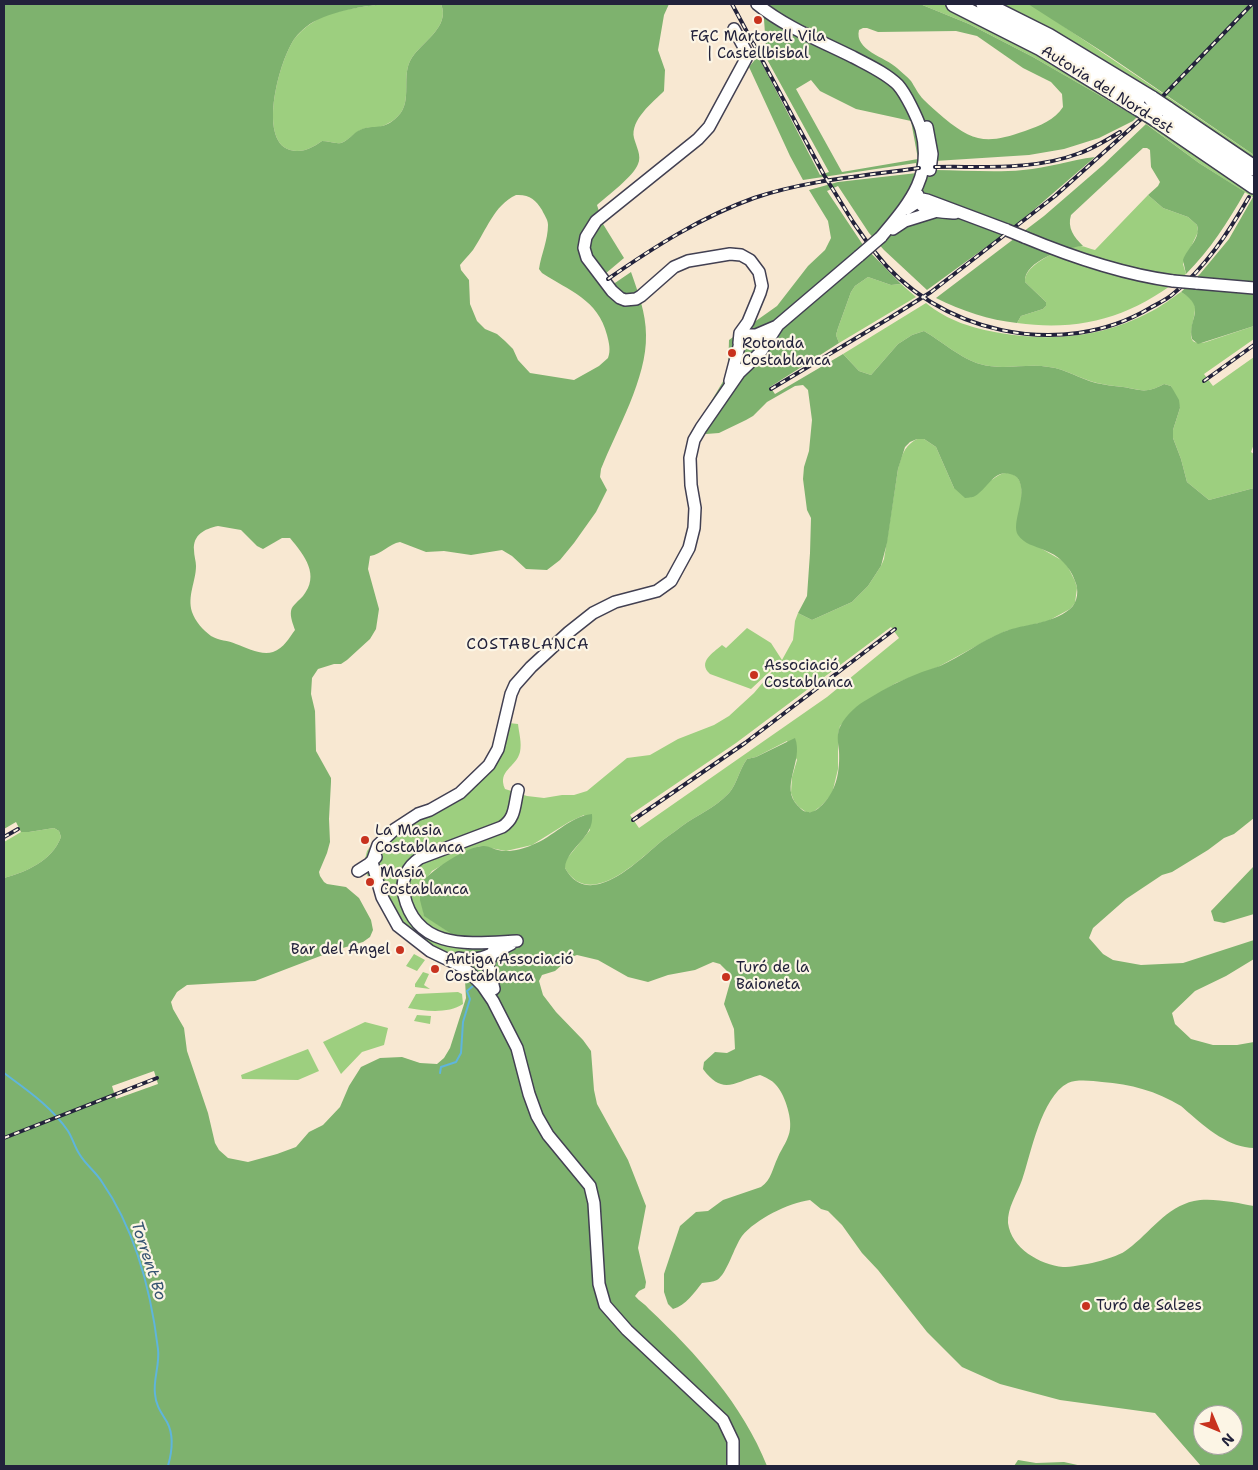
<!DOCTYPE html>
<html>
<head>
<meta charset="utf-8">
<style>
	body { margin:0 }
	#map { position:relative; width:1258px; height:1470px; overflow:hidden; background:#f8e8d2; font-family:"Shantell Sans",sans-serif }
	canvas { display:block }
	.frame { position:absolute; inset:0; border:5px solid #22223b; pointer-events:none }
	.north { position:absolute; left:1193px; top:1405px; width:50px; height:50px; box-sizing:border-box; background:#fcf5e5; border:1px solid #a5a1a1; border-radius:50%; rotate:135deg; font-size:14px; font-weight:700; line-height:20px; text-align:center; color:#22223b }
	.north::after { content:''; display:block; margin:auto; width:18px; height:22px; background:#c8321e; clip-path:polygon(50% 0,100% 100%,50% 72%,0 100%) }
</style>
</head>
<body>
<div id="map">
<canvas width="1258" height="1470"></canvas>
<div class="frame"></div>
<div class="north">N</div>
</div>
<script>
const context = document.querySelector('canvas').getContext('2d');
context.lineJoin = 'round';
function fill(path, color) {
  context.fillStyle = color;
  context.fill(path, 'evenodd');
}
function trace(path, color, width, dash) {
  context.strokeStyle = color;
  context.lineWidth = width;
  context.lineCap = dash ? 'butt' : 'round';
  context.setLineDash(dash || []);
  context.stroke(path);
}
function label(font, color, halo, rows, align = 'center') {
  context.font = font + ' "Shantell Sans",sans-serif';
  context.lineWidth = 4.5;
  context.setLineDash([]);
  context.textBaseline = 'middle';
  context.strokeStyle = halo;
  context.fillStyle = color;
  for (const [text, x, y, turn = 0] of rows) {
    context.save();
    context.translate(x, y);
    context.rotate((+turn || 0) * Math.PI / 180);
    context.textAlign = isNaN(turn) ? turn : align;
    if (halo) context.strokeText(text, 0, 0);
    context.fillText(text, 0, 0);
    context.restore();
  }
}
fill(new Path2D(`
	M381,4H441C451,28 420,42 410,61C401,80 414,104 395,119C390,123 382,127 375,128C371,128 367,127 363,129C355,132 349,140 341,143C335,144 328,141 322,141C312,148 303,153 290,150C257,140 280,58 295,38C300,32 308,25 315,21C333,9 360,8 381,4Z
	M920,4H1028L1035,7L1254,155V198L1199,163L1137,117L1033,57L969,24Z
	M1148,195L1163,208L1188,217L1197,225L1198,232L1183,264L1186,274C1134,316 1083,332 1017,323L1021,316L1043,309L1046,306V302L1025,282C1023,264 1065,246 1080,246C1085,246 1090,249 1095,250Z
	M868,277L891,285L901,284L916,297L839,343L836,335L838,328L851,292L855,286Z
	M1181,292C1186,295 1191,298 1194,303C1200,315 1177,349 1206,342L1254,326V339L1204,374L1213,386L1254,357V444L1251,452L1254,454V488L1209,500L1187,482L1181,459L1173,438V430L1180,408L1171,386L1164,384C1145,394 1143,390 1123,387C1115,386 1105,385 1097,383C1080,379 1066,369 1049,367C1026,363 1003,371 980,364C962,359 941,341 924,331L912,335L898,344L871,375L859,371L843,354L926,303C948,321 972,328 1000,333C1052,342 1105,337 1152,311C1162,306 1172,298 1181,292Z
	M917,439H924L936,447L954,488C965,486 978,484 989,481C995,479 999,473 1006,473C1029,473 1021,506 1018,519L1042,549L1063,561L1068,567L1075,581L1077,588L1075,603L1070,609L1048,621L1006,631L991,638L938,667L896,683L860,705L840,726L838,734V769L832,794L821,806L813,812H806L799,807L794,801L791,793L792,777L797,760L787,741L756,757L747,759C739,770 737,784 729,793C715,808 697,815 682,826C673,833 665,838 657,845C635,864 588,909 565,868V861L590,830L584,815L569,822L532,845L506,851L480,846L465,852L432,871L419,889L424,915L462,941L468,957L448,961L409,943L387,914L363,867L367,851L374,841L414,813L451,792L479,769L491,749L499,722L518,724C519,733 522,743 520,752C516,768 497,770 505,789L527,796L544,798L562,795H574L587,791L627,758L650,755L678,739L714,725L729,716L754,693L781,661L751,689L710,674C697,662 713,653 722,645L726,648L747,628L771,643L782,660L793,640L795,621L798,613L812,620L852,602L868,586L881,566L884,559L898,469C902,455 904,446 917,439ZM891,627L899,638L827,697L639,828L630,815L736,743Z
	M54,828L59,831L61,837C52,861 26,872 4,878V842L21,832H29Z
	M414,954L425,960L417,971L406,966Z
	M423,972L429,974L424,985L430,989L415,987V984Z
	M458,992L462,994L463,1004C448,1014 425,1011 408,1008L416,994Z
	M417,1015L431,1016L430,1024L414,1021Z
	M365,1022L388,1028L384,1045L362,1052L341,1074L323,1042Z
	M308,1049L319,1071L298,1080L242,1079L241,1075Z`), '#9dcf7f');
fill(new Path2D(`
	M4,4H390C366,5 324,12 306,27C302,30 298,34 295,38C280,58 257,140 290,150C303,153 312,148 322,141C328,141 335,144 341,143C348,141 353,133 360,130C372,124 381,131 395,119C414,104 401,80 410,61C420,42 451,28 441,4H669L664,15L658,50L665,70L664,91C653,102 630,120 634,138C636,146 642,156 638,164C634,176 607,196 597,205L603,224L624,258L605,274L612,285L631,272C638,292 646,313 646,335C647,378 617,429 601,469L600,477L607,490L596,512L574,543L560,560L547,570L526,569L512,556L502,550L471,555L444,551L426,552L400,542C389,544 382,554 370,556L368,569L379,609L376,629L370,639L347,660L341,664H334L318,669L312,678L311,694L315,711L316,751L331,778V782L329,819L330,842L327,853L319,872L320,876L324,882L327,884L346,887L359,898L371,920L373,930L370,937L363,942L336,950L255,981L187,985L177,992L171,1002L173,1009L184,1028L187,1051L208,1113L215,1143L219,1150L228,1158L248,1162L277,1154L296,1147L309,1132L323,1125L340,1107L349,1086L361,1067L380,1058L402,1057L420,1063L437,1064L444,1058L450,1048L466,998L465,980L468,957L462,941L424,916L420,900V885C428,872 468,845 484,846C489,846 493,849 498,850C508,853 523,849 532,845C554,837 568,817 592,814C595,838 566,848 565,868C588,910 635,864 657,845C665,838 673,833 682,826C697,815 715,808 729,793C737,784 739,770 747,759L756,757L795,738C804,761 779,787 798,806C801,809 804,812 808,812C814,813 819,808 823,804C837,790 840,770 839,751C838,743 836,733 841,725C846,715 858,704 868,699C885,688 903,679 922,672C928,670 934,668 940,666C962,656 981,641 1003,632C1026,623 1050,625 1070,609C1078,602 1079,590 1075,581C1070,566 1058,555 1044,550C1035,546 1024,544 1018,535C1011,524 1026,499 1020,483C1019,478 1015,475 1010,474C993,469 986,492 973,497C972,497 967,498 965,498L954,488L936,447L924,439H917L910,442L905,447L898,469L887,543L881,566L868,586L852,602L812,620L798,613L807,596L810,553L811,518L807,510L803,479L804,467L809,451L812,420L808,390L803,385L795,386L767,402L753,416L746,420L719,433L706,434L696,427L728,373L729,340L777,306L808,266L825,250L831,238L828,221L809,190L838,182L917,173L916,163L803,180L790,156L749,67L758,56L820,175L829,172L763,52L766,49L763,4H920L969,24L1033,57L1137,117L1133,121L1099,138L1064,149L1029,155L935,161L934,170C964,170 994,173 1023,170C1048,168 1070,160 1095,157L1015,226L927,290L884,250L869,233L838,186L827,191L863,245L901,284L891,285L868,277L855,286L851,292L838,328L836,335L839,343L770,387L775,394L843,354L859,371L871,375L898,344L912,335L924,331C941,341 962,359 980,364C1003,371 1026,363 1049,367C1066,369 1080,379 1096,383C1105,385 1114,386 1123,387C1142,390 1145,394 1164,384L1171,386L1179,400L1180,408L1173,430V438L1181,459L1187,482L1209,500L1254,488V818L1234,834L1224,838L1208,850L1172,872L1162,875L1126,899L1093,928L1089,938L1103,954L1113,960L1141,965L1183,963L1254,940V959L1226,976L1195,991L1172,1013L1175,1024L1191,1039L1213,1045H1237L1254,1042V1148C1230,1148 1206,1128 1189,1113C1186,1111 1184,1108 1181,1106C1156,1091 1131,1084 1102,1082C1093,1081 1077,1079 1068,1083C1041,1097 1031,1154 1022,1180C1017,1194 1007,1208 1008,1223C1011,1248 1040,1265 1063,1267C1078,1267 1117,1259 1128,1249C1150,1233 1166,1207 1194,1201C1210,1197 1239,1203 1254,1206V1466H1201L1155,1413L1060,1400L1000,1384L962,1367L927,1332L878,1270L862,1253L842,1225L828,1211L821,1209L810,1200C788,1203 756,1219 742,1236C734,1247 727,1274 717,1280C713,1282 707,1282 702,1283C694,1293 686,1305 673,1309L668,1304L664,1292V1274L680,1226L696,1212L708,1211L723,1200L761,1187C772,1179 772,1169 778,1157C782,1148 789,1139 790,1129C792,1117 784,1093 776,1085C772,1080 765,1077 760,1075C734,1082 723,1096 703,1069L704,1062L715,1052L727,1053L735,1049L734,1029L724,1004L731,979L729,973L720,964L713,962L695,970L668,975L648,982L628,977L598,960L577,955L571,957L555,971L542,975L539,981L543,995L556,1012L583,1040L591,1051L594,1090L597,1104L628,1160L646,1206L638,1248L646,1282L645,1288L639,1291L635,1296C639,1301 645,1304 649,1309C696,1353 743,1405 767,1466H4V878C26,872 52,861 61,837L59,831L54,828L29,832H21L16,822L4,829ZM863,28H867L878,32L956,31L977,36L1023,68L1051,82L1062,94L1063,107C1055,120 1039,126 1025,131C988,144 974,143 944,118C937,112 930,106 924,100C918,94 915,87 911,81C907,76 901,72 897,68C885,57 854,50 859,30ZM811,80L820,91L856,109L911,121L918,159L842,172L796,89ZM516,195C529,194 536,200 542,210C544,215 548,219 548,225C548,240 541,255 539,269L542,273C569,291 598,299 607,335C609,343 611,350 608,358L599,366L574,380L530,373L518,360L513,349L505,341L497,334L485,329L477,321L470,304L469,280L461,270L460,265C464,260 469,255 473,250C486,231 494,205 516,195ZM218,526L241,530L257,546L263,549L282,538H290C305,556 320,575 303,596C299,601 292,605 291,611C290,617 293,624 295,630C289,638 284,648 273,652C262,656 247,648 236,644C228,640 219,641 211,636C203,630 195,621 192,612C187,596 196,581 196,566C196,561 194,556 194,550C193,535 204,529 218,526ZM154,1071L158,1084L116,1099L112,1086ZM1203,1415H1233V1445H1203Z
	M1028,4H1254V155L1109,56Z
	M1146,124L1199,163L1245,192C1228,222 1210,250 1186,274L1183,260C1187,248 1201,239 1197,225L1188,217L1163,208L1148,195L1158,186L1160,182L1151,167L1150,150L1147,148H1143L1071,215C1067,228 1074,237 1083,246C1067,247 1023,261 1025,282L1046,302V306L1043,309L1021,316L1017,323C989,320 962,311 936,298L1044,216L1103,165Z
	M1253,197L1254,198V326L1198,344L1192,339C1187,318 1208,309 1181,292L1200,274L1229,239Z
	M1254,866V914L1224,923L1214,921L1211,911Z
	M1018,1460L1036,1463L1064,1462L1082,1466H1014Z`), '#7eb26e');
trace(new Path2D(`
	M4,1073C27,1090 52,1107 68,1131C73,1139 75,1148 80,1155C86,1165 96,1172 102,1182C136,1231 151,1291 158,1349C160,1365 153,1379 155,1394C156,1406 161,1412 167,1422C174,1435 172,1452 168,1466
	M440,1073L441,1067L456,1062L461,1053L463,1022L470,999L467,991L473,986`), '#5fb5dc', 2);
const secondary = new Path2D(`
	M757,4C785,27 821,41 853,57C868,65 886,73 898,85C906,94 917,117 921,129C934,176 909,203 881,237
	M734,29L748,55L709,127L698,139L596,221L586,237L584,248L587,258L612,291L620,298L625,300L636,299L641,296L674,267L688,261L730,254L741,255L750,260L759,272L762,286L760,293L748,322L740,333L739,343
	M927,127L932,154L930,170
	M918,195C917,213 943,212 955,213
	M907,209L922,199L927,200L1007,230
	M893,229L905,221L934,212
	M1024,237C1072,257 1121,274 1173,281
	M1196,283L1254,288
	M730,381L741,339L746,335H756L777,326
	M358,871L369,864L376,857
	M517,941C472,943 417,952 404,895C400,880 408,866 420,858L502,827C516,818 514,805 518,790
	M459,958C480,963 493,953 511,944
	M494,989L488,965L494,949
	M733,1466V1441L723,1420L627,1330L605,1305L599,1284L594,1203L590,1186L548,1135L537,1116L529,1094L517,1048L493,1001L482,985L470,973L461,966L430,951L398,926L382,897L372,862L378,845L395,829L418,814L430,810L460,793L489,765L498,749L511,694L515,685L531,667L569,632L593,613L615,602L657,591L671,581L689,548L694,528L695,508L691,485L690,458L694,440L701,428L739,373L760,353L778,325L859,256`);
const highway = new Path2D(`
	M954,4L1041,48L1140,109
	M984,4L1048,36L1152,99
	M1167,109L1254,168
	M1156,119L1254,186`);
trace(secondary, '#424052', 14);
trace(highway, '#424052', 18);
trace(secondary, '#fff', 11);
trace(highway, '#fff', 15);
const rail = new Path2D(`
	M732,4L824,175L853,222L867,242
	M935,167C983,166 1033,171 1080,153C1094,148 1107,140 1120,132
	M874,251C936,333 1061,361 1150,308C1157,304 1166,300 1173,294C1206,267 1228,233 1249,197
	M608,279C654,247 701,217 754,198C807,180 864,176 919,168
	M1204,381L1254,345
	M771,389L888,319L931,292L1055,196L1140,120L1252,4
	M633,820L745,743L895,629
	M4,837L18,829
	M4,1138L157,1078`);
trace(rail, '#22223b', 4);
trace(rail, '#fcf5e5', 2, [5.5]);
const secondaryBridge = new Path2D(`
	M1007,230L1024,237
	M859,256L881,237
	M1173,281L1196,283`);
const highwayBridge = new Path2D(`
	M1152,99L1167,109
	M1140,109L1156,119`);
trace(secondaryBridge, '#424052', 14, []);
trace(highwayBridge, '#424052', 18, []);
trace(secondaryBridge, '#fff', 11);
trace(highwayBridge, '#fff', 15);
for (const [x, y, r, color] of [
	[758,20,5,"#c8321e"],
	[732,353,5,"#c8321e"],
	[754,675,5,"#c8321e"],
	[365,840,5,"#c8321e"],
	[370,882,5,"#c8321e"],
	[400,950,5,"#c8321e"],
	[435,969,5,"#c8321e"],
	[726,977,5,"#c8321e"],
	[1086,1306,5,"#c8321e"]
]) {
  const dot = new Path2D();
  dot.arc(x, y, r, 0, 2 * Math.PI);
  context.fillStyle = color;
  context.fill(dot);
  trace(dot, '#fcf5e5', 2);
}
label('15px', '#22223b', '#fcf5e5', [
	["FGC Martorell Vila",758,37,"center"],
	["| Castellbisbal",758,54,"center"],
	["Rotonda",742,344],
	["Costablanca",742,361],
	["Associació",764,666],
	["Costablanca",764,683],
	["La Masia",375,831],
	["Costablanca",375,848],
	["Masia",380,873],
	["Costablanca",380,890],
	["Bar del Angel",390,950,"right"],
	["Antiga Associació",445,960],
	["Costablanca",445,977],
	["Turó de la",736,968],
	["Baioneta",736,985],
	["Turó de Salzes",1096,1306]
], 'left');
label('15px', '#22223b', '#fcf5e5', [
	["Autovia del Nord-est",1107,90,32]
]);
context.letterSpacing = '1px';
label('16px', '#22223b', '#fcf5e5', [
	["COSTABLANCA",528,645]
]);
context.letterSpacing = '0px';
label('italic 16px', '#375573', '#fcf5e5', [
	["Torrent Bo",148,1261,72]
]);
</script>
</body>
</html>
